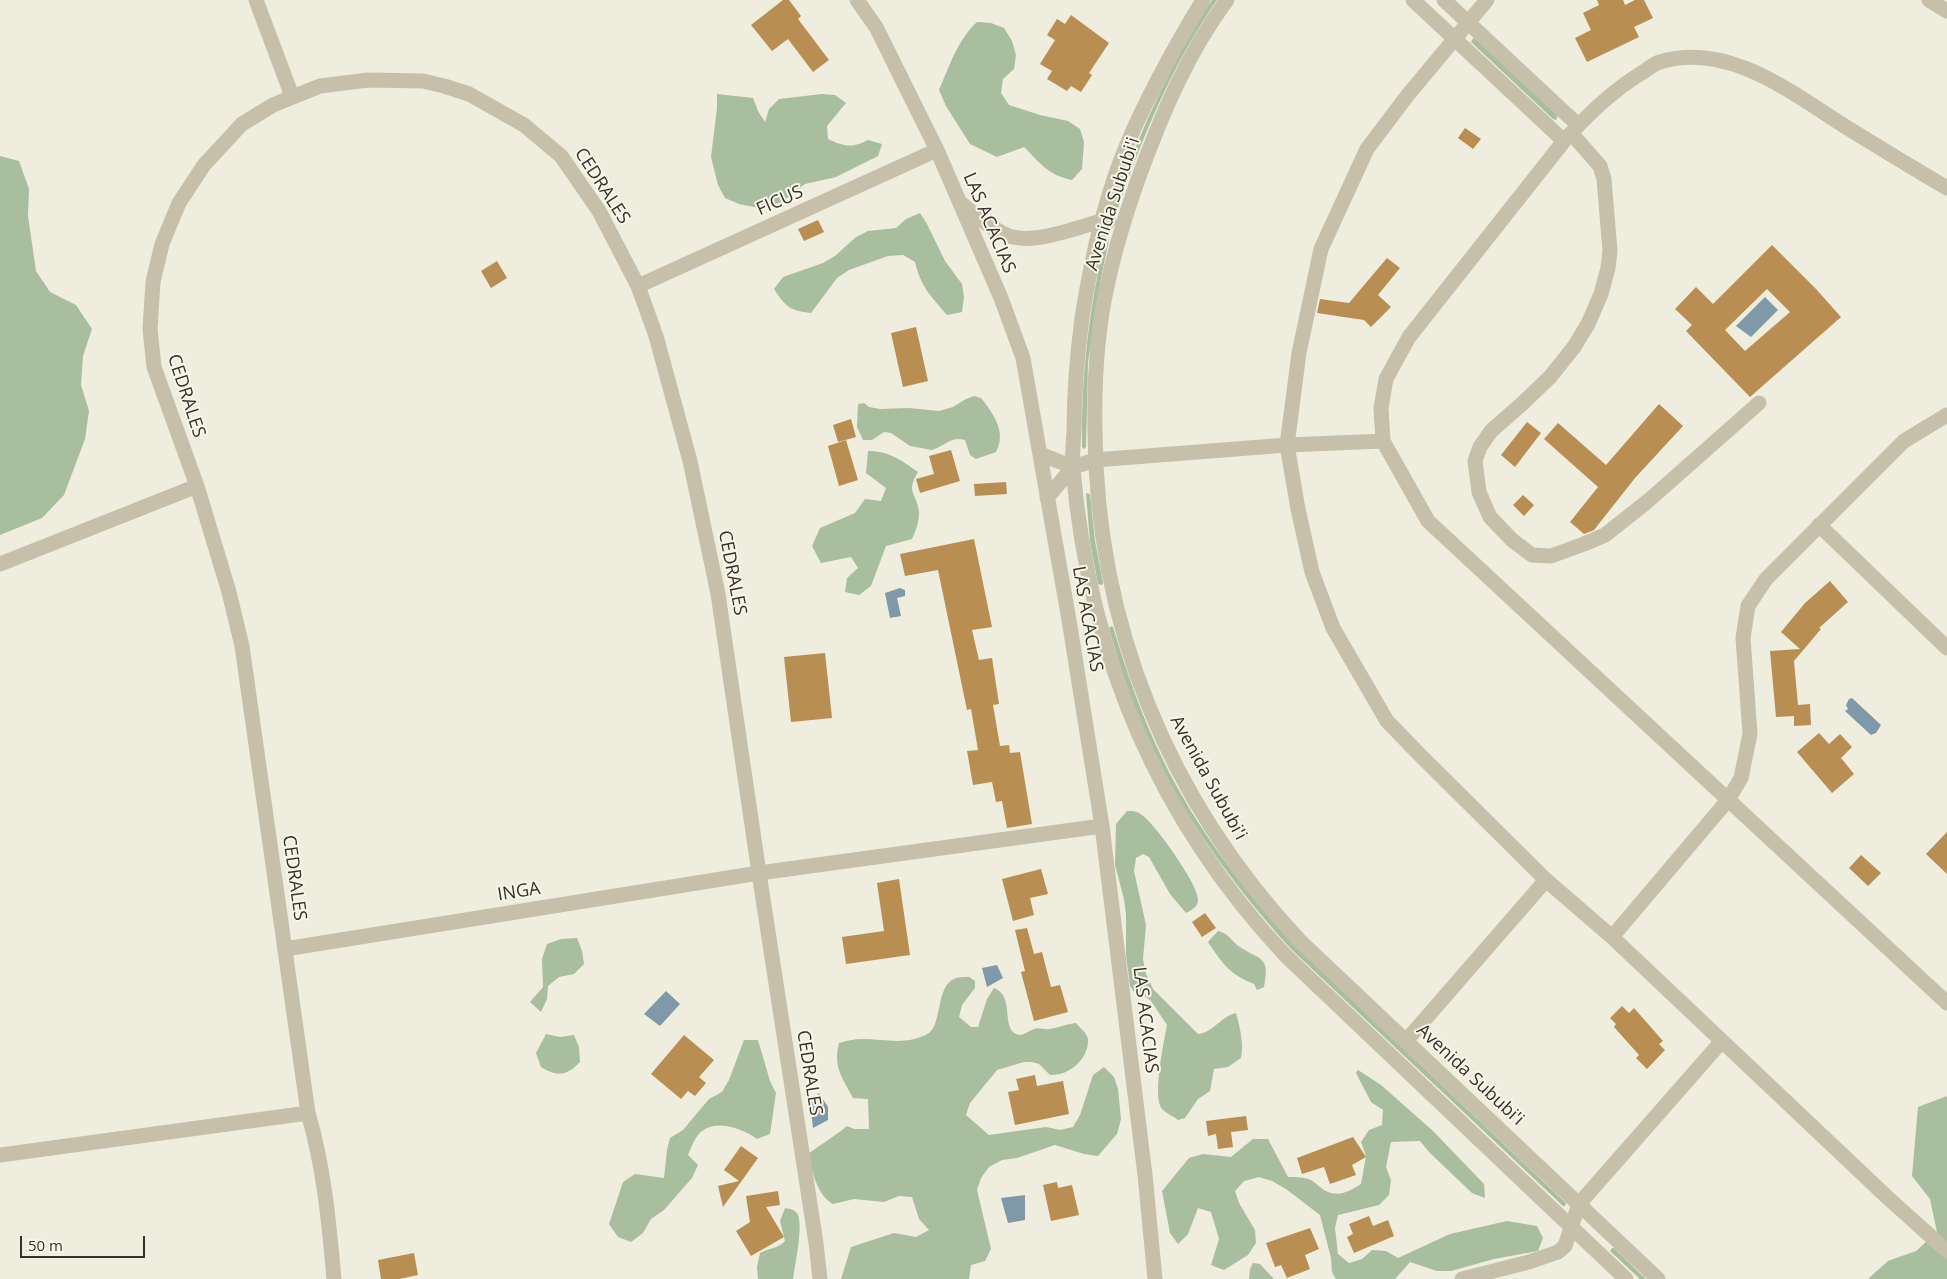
<!DOCTYPE html>
<html>
<head>
<meta charset="utf-8">
<style>
	body { margin:0 }
	#map { position:relative; width:1947px; height:1279px; overflow:hidden; background:#efeddd; font-family:"Open Sans",sans-serif }
	canvas { display:block }
	.scale { position:absolute; left:20px; top:1236px; width:125px; height:22px; box-sizing:border-box; border:2px solid #353129; border-top:0; padding-left:6px; font-size:15px; line-height:18px; white-space:nowrap; color:#353129; -webkit-text-stroke:4px #f7f6e9; paint-order:stroke }
</style>
</head>
<body>
<div id="map">
<canvas width="1947" height="1279"></canvas>
<div class="scale">50 m</div>
</div>
<script>
const context = document.querySelector('canvas').getContext('2d');
context.lineJoin = 'round';
function fill(path, color) {
  context.fillStyle = color;
  context.fill(path, 'evenodd');
}
function trace(path, color, width, dash) {
  context.strokeStyle = color;
  context.lineWidth = width;
  context.lineCap = dash ? 'butt' : 'round';
  context.setLineDash(dash || []);
  context.stroke(path);
}
function label(font, color, halo, rows, align = 'center') {
  context.font = font + ' "Open Sans",sans-serif';
  context.lineWidth = 4;
  context.setLineDash([]);
  context.textBaseline = 'middle';
  context.strokeStyle = halo;
  context.fillStyle = color;
  for (const [text, x, y, turn = 0] of rows) {
    context.save();
    context.translate(x, y);
    context.rotate((+turn || 0) * Math.PI / 180);
    context.textAlign = isNaN(turn) ? turn : align;
    if (halo) context.strokeText(text, 0, 0);
    context.fillText(text, 0, 0);
    context.restore();
  }
}
fill(new Path2D(`
	M1212,0H1217C1172,64 1142,138 1117,211L1114,212L1112,210C1138,136 1169,65 1212,0Z
	M977,22L991,23L1004,28L1012,41L1016,55L1014,69L1003,79L1001,93L1009,105L1040,115L1068,121L1080,129L1084,142L1082,169L1072,180C1048,175 1041,164 1024,147L997,157L970,144L946,106L939,90C950,65 957,41 977,22Z
	M1474,37L1558,115L1556,120L1553,119L1471,42Z
	M717,94L753,98L758,111L765,122L769,109L779,99L822,94L835,95L846,103L827,126L828,139C845,147 852,148 868,140L882,144L878,156L836,177L805,184L782,202L769,206L754,207L739,204L725,198L718,185L711,157L717,108Z
	M0,156L19,161L29,189L28,216L36,271L50,292L76,305L92,329L83,356L81,385L89,411L85,439L64,495L42,518L0,535Z
	M920,213L927,224L945,261L962,284L964,297L962,312L947,315C930,295 921,287 915,262L903,255L888,256L849,270L837,278L811,313C790,311 785,306 774,289L783,277L823,263L835,256L856,237L868,231L896,228L906,219Z
	M1107,238L1109,240L1101,278L1088,362L1086,447L1084,449L1082,447C1081,375 1089,310 1105,239Z
	M974,396L981,398C993,413 1007,432 996,452L976,459L970,455L965,440C951,436 945,446 932,450L910,446L891,433L884,432L872,440H863L857,427L858,404L864,403L869,407L880,409L909,408L939,411L953,407L966,399Z
	M868,451C889,451 901,460 918,472C905,493 917,493 919,512C919,522 916,530 912,539L886,546L871,586L859,595L845,592L847,578L858,568L851,557L821,563L812,546L820,528L855,513L865,499L881,501L886,488L866,473Z
	M1086,493L1090,494L1095,541L1103,583L1102,585L1098,584L1090,542Z
	M1111,626L1113,627C1127,673 1142,717 1163,760C1196,828 1244,890 1295,946L1566,1203L1565,1206H1563L1291,949C1240,893 1194,831 1159,764C1137,721 1122,674 1109,628Z
	M1127,811C1133,811 1137,811 1142,815C1155,824 1198,884 1198,899C1198,907 1192,910 1186,913L1170,894L1149,857L1143,854L1136,858L1134,871L1146,925L1143,959L1146,974L1153,989L1198,1034C1213,1033 1221,1016 1236,1013C1240,1028 1244,1043 1241,1058L1228,1067L1214,1069L1210,1091L1198,1099L1185,1118L1178,1120C1174,1117 1166,1113 1162,1109C1152,1097 1164,1041 1167,1025L1151,1001L1146,997L1134,992L1130,986L1126,955V914L1124,899L1115,865L1116,824Z
	M1218,931C1228,933 1230,939 1237,945C1259,961 1271,954 1264,987L1257,990L1254,984C1229,974 1223,964 1208,942Z
	M577,938L582,951L584,964L574,974L559,977L548,986L547,999L541,1012L530,1002L543,987L542,959L547,944L561,939Z
	M969,977L975,981V988L962,1005L959,1017L971,1027H978L987,999L994,988C1015,996 1001,1027 1016,1034C1022,1037 1028,1031 1034,1029C1039,1027 1044,1030 1049,1029C1058,1028 1066,1024 1076,1023C1080,1028 1087,1033 1088,1039C1089,1059 1069,1076 1050,1075L1039,1064L1032,1062H1024L997,1070L970,1103L966,1115L989,1135L1046,1127L1060,1130L1073,1127L1080,1115L1093,1075L1104,1067L1114,1077L1118,1089L1121,1119L1117,1134L1098,1156L1084,1154L1055,1145L1017,1158L1002,1160L989,1167L981,1178L977,1190L991,1249L985,1261L971,1265L969,1279H841L851,1247L894,1233L916,1237L929,1230L919,1219L912,1197L899,1196L884,1202L854,1199L833,1204C816,1194 813,1172 808,1154C821,1144 834,1137 847,1126L854,1129H869L868,1099L853,1098C842,1077 833,1067 839,1043C846,1041 854,1039 862,1039C885,1039 908,1046 929,1033C942,1023 936,987 954,979C958,977 965,977 969,977Z
	M546,1034L560,1037L574,1035L579,1047L580,1062C566,1076 558,1077 541,1067L536,1053Z
	M744,1040H758L770,1081L776,1093L770,1134L757,1139C743,1129 718,1119 702,1131C695,1136 691,1148 688,1155L698,1165L692,1178L664,1210L651,1219L643,1233L631,1242L618,1237L609,1224L623,1182L635,1174L664,1178L667,1150L670,1138L683,1130L709,1099L722,1092L729,1080Z
	M1358,1070L1381,1085L1433,1131L1484,1184L1485,1198L1472,1193L1430,1153L1420,1141L1391,1142L1386,1167L1391,1180L1389,1195L1379,1205L1338,1215L1335,1228L1338,1254L1349,1263L1362,1259L1372,1250L1386,1251L1398,1258L1450,1234L1507,1221L1537,1226L1543,1238L1538,1251L1494,1259L1451,1271H1437L1410,1262L1395,1279H1336L1332,1272L1331,1258L1320,1215L1286,1189L1272,1181L1259,1177L1244,1181L1235,1191L1239,1203L1255,1230L1256,1243L1248,1255L1224,1270L1211,1265L1219,1239L1211,1212L1198,1208L1188,1234L1178,1244L1170,1233L1162,1191L1189,1158L1203,1154L1231,1157L1253,1139H1268L1288,1177C1296,1177 1303,1177 1311,1180C1316,1183 1319,1187 1324,1190C1338,1198 1348,1192 1361,1184L1366,1156L1361,1142L1369,1130L1382,1125L1383,1110L1371,1102L1356,1073Z
	M1947,1096V1279H1868L1888,1261L1916,1251L1937,1232L1930,1199L1912,1176L1918,1107Z
	M785,1208C791,1209 796,1210 798,1215C803,1228 795,1265 793,1279H758L757,1267L760,1253C768,1248 778,1249 785,1241L780,1221Z
	M1612,1248H1614L1646,1279H1640L1610,1251Z
	M1253,1263L1260,1264L1274,1279H1249L1250,1269Z`), '#a9bd9f');
fill(new Path2D(`
	M1765,297L1778,310L1751,337L1736,326Z
	M900,588L905,590V596L897,598L901,616L890,618L885,593Z
	M1852,698L1881,725L1876,733L1871,735L1845,711L1848,709L1846,705L1849,699Z
	M997,965L1003,978L987,987L982,968Z
	M666,991L680,1004L660,1026L644,1014Z
	M819,1093L828,1107V1120L813,1128L810,1103Z
	M1025,1195V1220L1008,1223L1001,1198Z`), '#7f99a9');
fill(new Path2D(`
	M783,0H789L801,16L798,19L829,60L813,72L788,39L772,51L751,25Z
	M1597,0H1623L1625,5L1635,0H1644L1653,18L1634,27L1639,37L1587,62L1575,38L1591,30L1583,13L1599,5Z
	M1071,15L1109,43L1089,73L1092,75L1081,92L1071,86L1067,91L1047,79L1052,71L1040,64L1055,40L1047,35L1057,19L1065,24Z
	M1465,128L1481,139L1473,149L1458,138Z
	M818,220L824,232L804,241L798,229Z
	M1772,245L1816,289L1841,317L1750,397L1686,331L1692,325L1675,309L1696,287L1713,304ZM1767,289L1790,312L1745,351L1725,330Z
	M1387,258L1400,268L1378,295L1391,307L1371,327L1364,320L1317,313L1320,299L1349,303Z
	M497,261L507,278L491,288L481,271Z
	M916,327L928,381L903,387L891,333Z
	M1659,404L1683,426L1635,478L1594,530L1584,534L1570,522L1598,487L1544,439L1558,423L1606,465Z
	M851,419L856,437L838,442L833,425Z
	M1527,422L1541,433L1515,467L1501,455Z
	M846,440L858,480L839,486L828,446Z
	M951,450L960,481L920,493L916,479L934,474L929,456Z
	M1006,482L1007,494L975,496L974,484Z
	M1523,495L1534,505L1524,516L1513,505Z
	M974,539L992,627L972,630L979,660L992,658L999,704L993,705L1000,746L1009,745L1010,753L1020,752L1032,824L1007,828L1002,801L996,802L992,782L973,785L967,751L978,750L971,709L967,710L938,570L905,576L900,554Z
	M1830,581L1848,602L1819,628L1821,629L1794,661L1798,705L1810,704L1811,725L1794,726V716L1776,717L1770,651L1800,649L1781,632L1805,603Z
	M825,653L832,718L791,722L784,657Z
	M1819,733L1829,744L1840,734L1852,747L1841,758L1854,774L1832,793L1797,752Z
	M1947,832V874L1926,854Z
	M1861,855L1881,873L1868,886L1849,868Z
	M1041,869L1048,894L1030,898L1034,915L1013,921L1002,879Z
	M899,879L910,955L846,964L842,937L884,931L877,883Z
	M1205,913L1216,928L1202,937L1192,922Z
	M1027,928L1034,954L1042,952L1051,987L1060,985L1068,1012L1034,1021L1021,972L1025,971L1015,930Z
	M1622,1006L1629,1013L1634,1008L1663,1041L1659,1044L1665,1050L1647,1069L1636,1058L1639,1055L1614,1027L1616,1024L1610,1018Z
	M684,1035L714,1060L699,1077L706,1083L695,1096L688,1091L681,1099L651,1074Z
	M1035,1075L1037,1086L1063,1081L1069,1114L1015,1125L1008,1092L1019,1090L1016,1079Z
	M1246,1116L1248,1130L1231,1132L1233,1147L1218,1149L1216,1134L1208,1136L1206,1121Z
	M1353,1137L1366,1157L1352,1165L1356,1175L1330,1184L1324,1167L1302,1174L1297,1158Z
	M741,1146L758,1158L723,1207L718,1186L739,1181L724,1170Z
	M1057,1182L1058,1188L1072,1185L1079,1215L1051,1221L1043,1185Z
	M778,1191L780,1205L766,1207L784,1237L751,1256L736,1231L750,1222L746,1196Z
	M1369,1216L1373,1226L1388,1220L1394,1236L1354,1253L1347,1237L1353,1234L1349,1224Z
	M1310,1228L1319,1249L1305,1255L1310,1269L1287,1278L1281,1265L1275,1267L1266,1243Z
	M414,1253L418,1275L399,1279H381L378,1260Z`), '#b88e52');
trace(new Path2D(`
	M256,0L292,96
	M857,0L876,27L937,150L1001,298L1023,358L1069,620L1102,826L1145,1175L1155,1279
	M1203,0C1175,46 1149,93 1128,142C1105,196 1091,260 1082,318C1077,356 1074,394 1074,432C1073,444 1072,457 1073,469C1089,655 1157,818 1285,955L1626,1279
	M1227,0C1188,52 1162,114 1140,174C1127,210 1116,245 1108,282C1097,330 1094,381 1095,430C1096,624 1168,800 1300,941L1658,1279
	M1413,0L1564,141
	M1444,0L1578,125
	M1487,0L1407,96L1367,149L1321,249L1299,353L1287,445L1298,509L1312,572L1333,628L1387,721L1420,755L1546,880L1612,937L1887,1197L1947,1251
	M1929,0L1947,11
	M1571,133L1600,166L1604,179L1610,251L1608,268L1601,294L1588,324L1574,347L1550,377L1523,403L1491,431L1480,447L1475,461L1479,492L1490,517L1512,540L1532,555L1551,556L1584,544L1605,535L1648,501L1759,403
	M1947,188C1913,168 1880,148 1846,127C1792,93 1728,41 1660,62C1653,64 1647,70 1640,74C1611,92 1587,115 1564,141L1409,337L1386,379L1381,408L1383,441L1428,521L1947,1003
	M962,204C976,216 990,228 1007,235C1031,246 1076,228 1101,221H1109
	M638,286L937,150
	M1040,454L1073,467
	M197,486L229,592L242,646L308,1113C324,1167 329,1223 334,1279
	M1047,498L1073,467L1095,460L1287,445L1383,441
	M1819,525L1947,648
	M0,564L197,486L154,367L150,329L153,282L162,244L179,203L204,165L242,124L273,105L320,86L368,80L423,81L444,86L469,94L524,125L561,156L599,211L638,286L656,336L690,461L718,594L759,873L285,949
	M1612,937L1728,800L1741,778L1750,734L1743,638L1748,606L1766,579L1904,441L1947,415
	M1406,1041L1546,880
	M0,1155L308,1113
	M820,1279L816,1243L759,873L1102,826
	M1462,1279L1529,1262L1558,1252L1565,1246L1579,1204L1722,1041`), '#c6c0aa', 15);
label('18px', '#353129', '#f7f6e9', [
	["CEDRALES",602,186,57],
	["FICUS",780,201,-24],
	["Avenida Sububi'i",1113,204,-72],
	["LAS ACACIAS",989,223,67],
	["CEDRALES",186,396,72],
	["CEDRALES",732,573,79],
	["LAS ACACIAS",1087,619,80],
	["Avenida Sububi'i",1208,778,61],
	["CEDRALES",294,878,82],
	["INGA",519,892,-9],
	["LAS ACACIAS",1145,1020,83],
	["CEDRALES",809,1073,81],
	["Avenida Sububi'i",1470,1075,43]
]);
</script>
</body>
</html>
